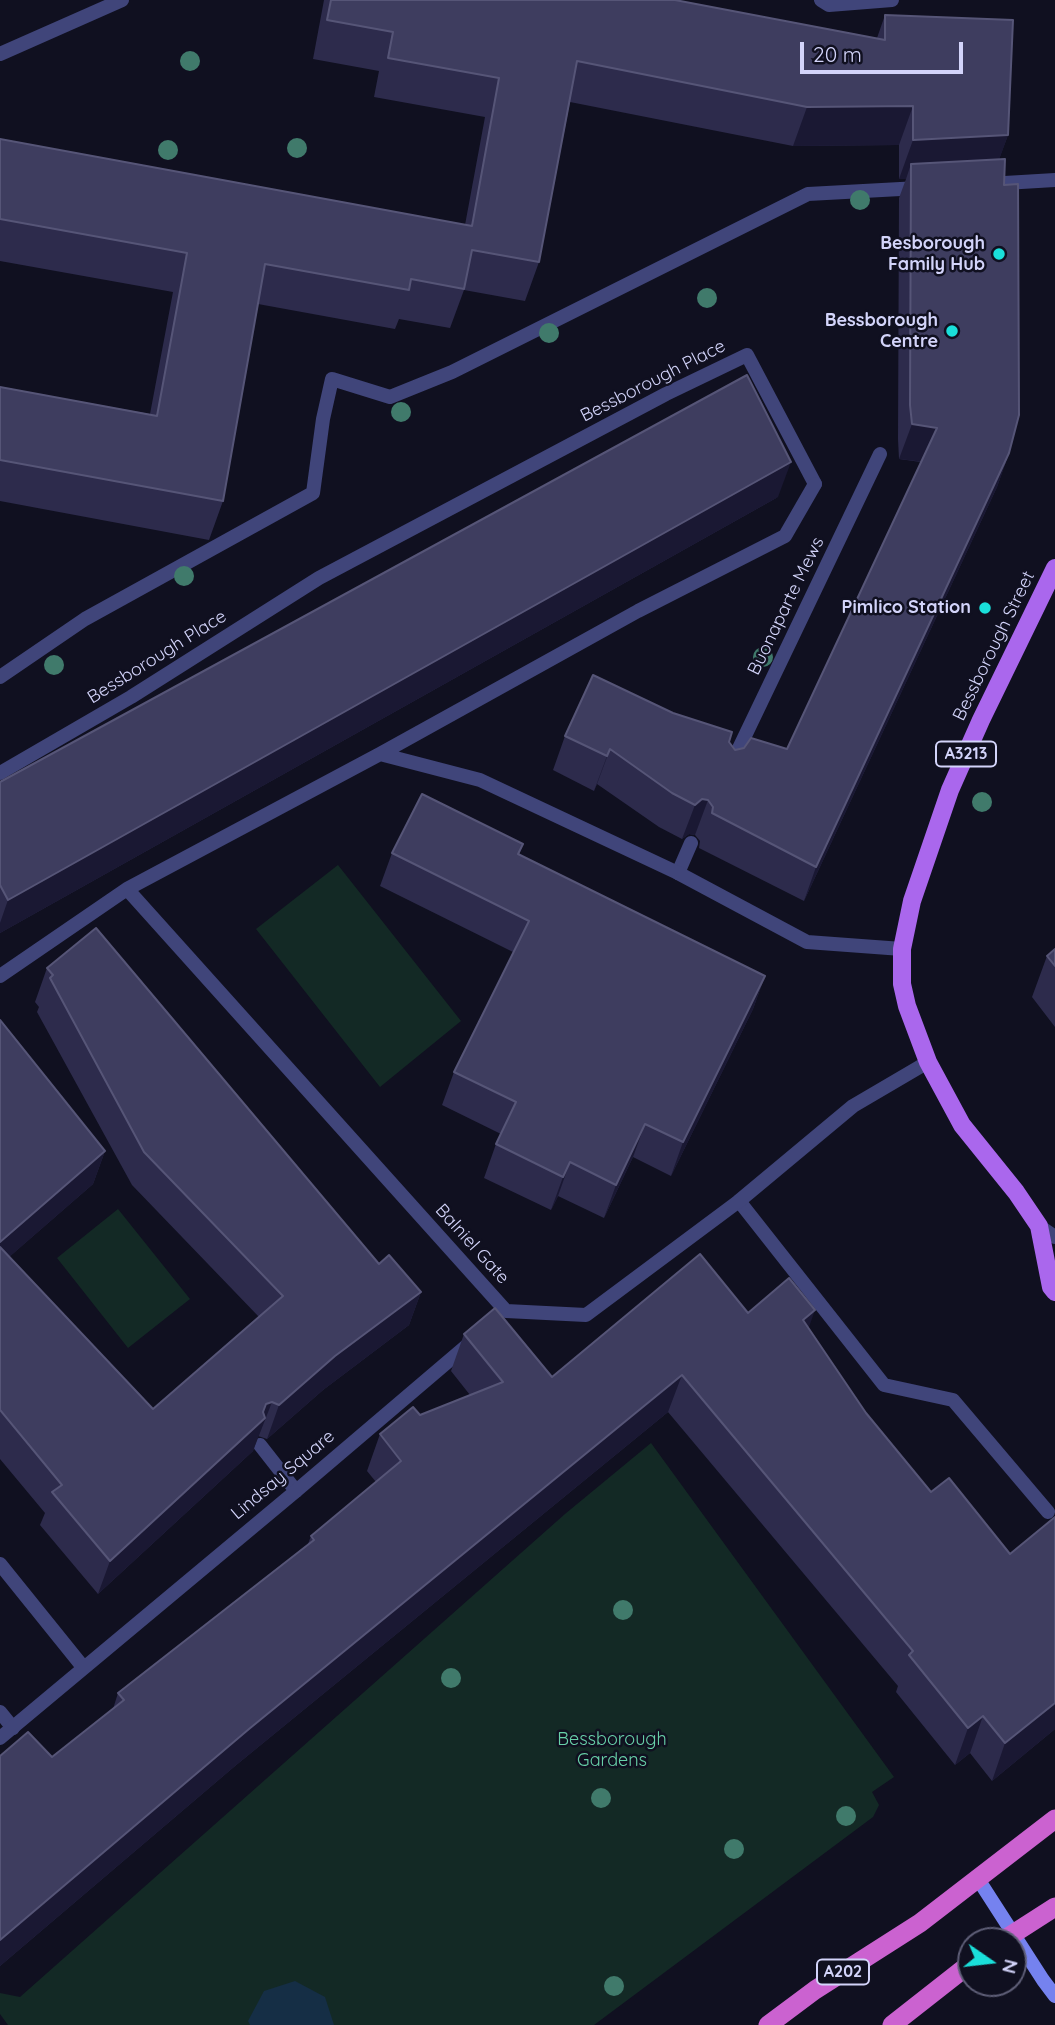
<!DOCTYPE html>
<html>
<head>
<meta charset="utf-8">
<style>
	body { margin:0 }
	#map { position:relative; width:1055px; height:2025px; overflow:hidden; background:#101020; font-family:Quicksand,sans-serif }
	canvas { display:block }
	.north { position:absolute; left:957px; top:1927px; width:70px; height:70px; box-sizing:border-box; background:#101020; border:2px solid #5e5e77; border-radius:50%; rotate:104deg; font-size:19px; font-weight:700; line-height:28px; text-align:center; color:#d3d4fa }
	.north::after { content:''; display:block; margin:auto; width:24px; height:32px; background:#1adfda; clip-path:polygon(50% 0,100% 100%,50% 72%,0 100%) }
	.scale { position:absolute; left:800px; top:42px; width:163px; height:32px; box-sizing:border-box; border:4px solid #d3d4fa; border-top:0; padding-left:9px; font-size:21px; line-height:24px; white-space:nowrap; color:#d3d4fa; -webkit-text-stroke:5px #101020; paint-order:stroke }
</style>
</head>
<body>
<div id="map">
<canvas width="1055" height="2025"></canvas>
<div class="north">N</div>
<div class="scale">20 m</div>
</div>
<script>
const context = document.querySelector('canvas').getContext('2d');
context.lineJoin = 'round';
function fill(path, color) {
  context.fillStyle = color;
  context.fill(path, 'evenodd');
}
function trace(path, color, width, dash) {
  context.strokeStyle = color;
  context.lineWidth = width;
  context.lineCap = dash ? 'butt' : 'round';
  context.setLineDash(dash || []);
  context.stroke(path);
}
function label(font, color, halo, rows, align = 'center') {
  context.font = font + ' Quicksand,sans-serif';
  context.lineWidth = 5;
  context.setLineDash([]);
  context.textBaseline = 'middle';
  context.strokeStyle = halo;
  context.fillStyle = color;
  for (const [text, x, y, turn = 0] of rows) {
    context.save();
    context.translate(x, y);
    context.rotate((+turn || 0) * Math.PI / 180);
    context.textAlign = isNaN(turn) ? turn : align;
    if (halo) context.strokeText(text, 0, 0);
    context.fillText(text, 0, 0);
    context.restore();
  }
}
fill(new Path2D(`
	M338,865L461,1021L380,1087L256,929Z
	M118,1209L190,1299L128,1348L57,1258Z
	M651,1443L894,1777L872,1792L879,1805L873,1817L594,2025H8L0,2014V1993L20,1997L565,1514Z`), '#132925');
fill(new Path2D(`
	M295,1981L325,1997L334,2025H250L248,2021L264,1991Z`), '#152e45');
trace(new Path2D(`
	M731,765L880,454
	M0,773L131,697L319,578L666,394L747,355L815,484
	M678,873L691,843
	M739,1201L884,1385L953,1400L1048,1512
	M260,1445L296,1491
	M0,1712L13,1728`), '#40457a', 14);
trace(new Path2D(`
	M821,0L829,5L892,0
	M0,54L122,0
	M988,184L1055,180
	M0,677L85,619L313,493L323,419L332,379L390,397L452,372L808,194L919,188
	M380,754L480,780L678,873L807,942L902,949
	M127,889L506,1311L586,1315L739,1201L853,1106L928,1062
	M0,976L127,889L380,754L638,611L785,536L815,484
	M0,1564L83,1667
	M0,1738L296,1491L471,1342`), '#40457a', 14);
trace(new Path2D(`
	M1039,1226L1055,1237`), '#40457a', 14);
trace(new Path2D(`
	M978,1879L1043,1980L1055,1996`), '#7582ef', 14);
trace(new Path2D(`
	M1055,568L981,720L950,790L912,901L902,949V984L907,1006L928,1062L962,1125L1016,1192L1039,1226L1051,1287L1055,1292`), '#aa67ed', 18);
trace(new Path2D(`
	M1002,1941L1055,1907
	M768,2025L815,1990L920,1923L1055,1819
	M892,2025L971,1963`), '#cb62d0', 19);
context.fillStyle = '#407a6b';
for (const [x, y] of [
	[190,61],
	[297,148],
	[168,150],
	[860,200],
	[707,298],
	[549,333],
	[401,412],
	[184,576],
	[763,657],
	[54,665],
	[982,802],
	[623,1610],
	[451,1678],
	[601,1798],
	[846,1816],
	[734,1849],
	[614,1986]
]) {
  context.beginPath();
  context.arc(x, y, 10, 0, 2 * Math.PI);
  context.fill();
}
fill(new Path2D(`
	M324,0H675L877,38L885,15L1008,135L999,159L1004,185L1009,453L997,487L804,901L699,848L700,841L695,835L689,834L682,839L659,827L597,784L594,791L553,770L565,736L729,742L735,750L787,749L921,462L899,459L898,439L899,198L906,179H899V145L793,146L570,102L539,262L525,301L464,290L450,328L399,319L395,329L258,304L223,501L209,540L0,501V387L150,414L173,292L0,261V139L465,225L485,117L374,97L379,71L313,59Z
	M778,497L0,933V782Z
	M523,844L519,855L765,976L753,1009L671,1176L633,1157L604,1218L558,1196L551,1210L484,1178L496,1144L501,1134L442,1105L454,1072L513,952L380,886L392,853Z
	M1055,949V1027L1032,997L1047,956Z
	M47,968L379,1264L421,1292L409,1325L323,1390L267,1439L258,1436L253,1451L98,1594L40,1525L45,1513L0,1459V1020L105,1151L93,1184L9,1257L153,1409L259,1317L132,1185L37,1012L39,1007L35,1002Z
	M748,1313L809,1328L866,1413L931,1492L1010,1554L1055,1517V1729L992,1781L970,1753L955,1765L896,1692L898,1686L668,1412L235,1766L0,1966V1756L52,1757L113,1709L118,1693L308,1544L311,1536L376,1482L367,1471L380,1434L420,1415L470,1395L451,1371L464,1334L552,1377Z`), '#2d2b4c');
fill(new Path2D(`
	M913,106L899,145L793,146L807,107Z
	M1008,135L994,174L911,164L906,179H899L913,140Z
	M912,424L937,428L925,462L899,459Z
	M1009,453L997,487L804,901L816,867Z
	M791,462L778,497L0,933V923L8,900Z
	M610,749L597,784L594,791L607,756Z
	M702,799L708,800L695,835L689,834L682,839L695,805Z
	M765,976L753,1009L671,1176L683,1142Z
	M645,1124L633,1157L604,1218L616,1185Z
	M105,1151L93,1184L0,1265V1242Z
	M570,1162L558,1196L551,1210L563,1177Z
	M421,1292L409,1325L323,1390L267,1439L279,1405L335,1356Z
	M815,1310L802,1347L803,1320Z
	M682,1375L668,1412L235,1766L0,1966V1940L249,1729Z
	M272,1402L253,1451L98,1594L110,1561L266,1404Z
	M1055,1703V1729L992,1781L1005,1743Z
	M983,1716L970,1753L955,1765L968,1728Z`), '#1a1833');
const building = new Path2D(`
	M331,0H675L885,40V15L1013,20L1008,135L913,140V106L807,107L577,61L539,262L472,250L464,289L411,279L409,290L265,264L223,501L0,460V387L157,416L187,253L0,219V139L472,226L499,78L388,58L393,32L327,20Z
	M1005,159L1004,185L1018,184L1019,415L1009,453L816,867L712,813L713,807L708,800L702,799L695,805L672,793L610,749L607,756L565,736L593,675L673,713L732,732L729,742L735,750L744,748L751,738L787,749L937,428L912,424L910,405L911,164Z
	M747,375L791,462L8,900L0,885V782Z
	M422,794L523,844L518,854L765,976L683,1142L645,1124L616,1185L570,1162L563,1177L496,1144L516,1102L454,1072L529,921L392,853Z
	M96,928L379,1264L389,1255L421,1292L335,1356L279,1405L272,1402L266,1404L263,1412L265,1418L110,1561L52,1492L62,1485L0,1410V1247L153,1409L283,1296L144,1152L50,978L53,975L47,968Z
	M1055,949V966L1047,956Z
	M0,1020L105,1151L0,1242Z
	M700,1254L748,1313L789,1278L815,1310L803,1320L866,1413L931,1492L949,1478L1010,1554L1055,1517V1703L1005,1743L983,1716L968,1728L909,1655L913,1651L682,1375L249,1729L0,1940V1756L28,1732L52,1757L124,1700L118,1693L314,1540L311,1536L401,1461L380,1434L413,1407L420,1415L503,1382L464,1334L495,1308L552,1377Z`);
fill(building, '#3e3d5f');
trace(building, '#565577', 2);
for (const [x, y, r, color] of [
	[999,254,7,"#1adfda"],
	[952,331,7,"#1adfda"],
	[985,608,7,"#1adfda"]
]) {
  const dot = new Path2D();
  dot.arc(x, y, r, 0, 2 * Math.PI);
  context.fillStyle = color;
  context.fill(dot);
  trace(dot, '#101020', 2.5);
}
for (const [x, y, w] of [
	[966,754,60],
	[843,1972,52]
]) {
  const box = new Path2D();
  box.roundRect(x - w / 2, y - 12.5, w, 25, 5);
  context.fillStyle = '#101020';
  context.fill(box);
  trace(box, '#d3d4fa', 2);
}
label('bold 16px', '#d3d4fa', null, [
	["A3213",966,754],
	["A202",843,1972]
]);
label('bold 18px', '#d3d4fa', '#101020', [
	["Besborough",985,244],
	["Family Hub",985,265],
	["Bessborough",938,321],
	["Centre",938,342],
	["Pimlico Station",971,608]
], 'right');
label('18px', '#d3d4fa', '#101020', [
	["Bessborough Place",653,381,-27],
	["Buonaparte Mews",786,606,-64],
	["Bessborough Street",994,646,-64],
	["Bessborough Place",157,657,-32],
	["Balniel Gate",472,1244,48],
	["Lindsay Square",283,1475,-40]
]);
label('18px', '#68d1a9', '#101020', [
	["Bessborough",612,1740],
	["Gardens",612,1761]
]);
</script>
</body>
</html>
